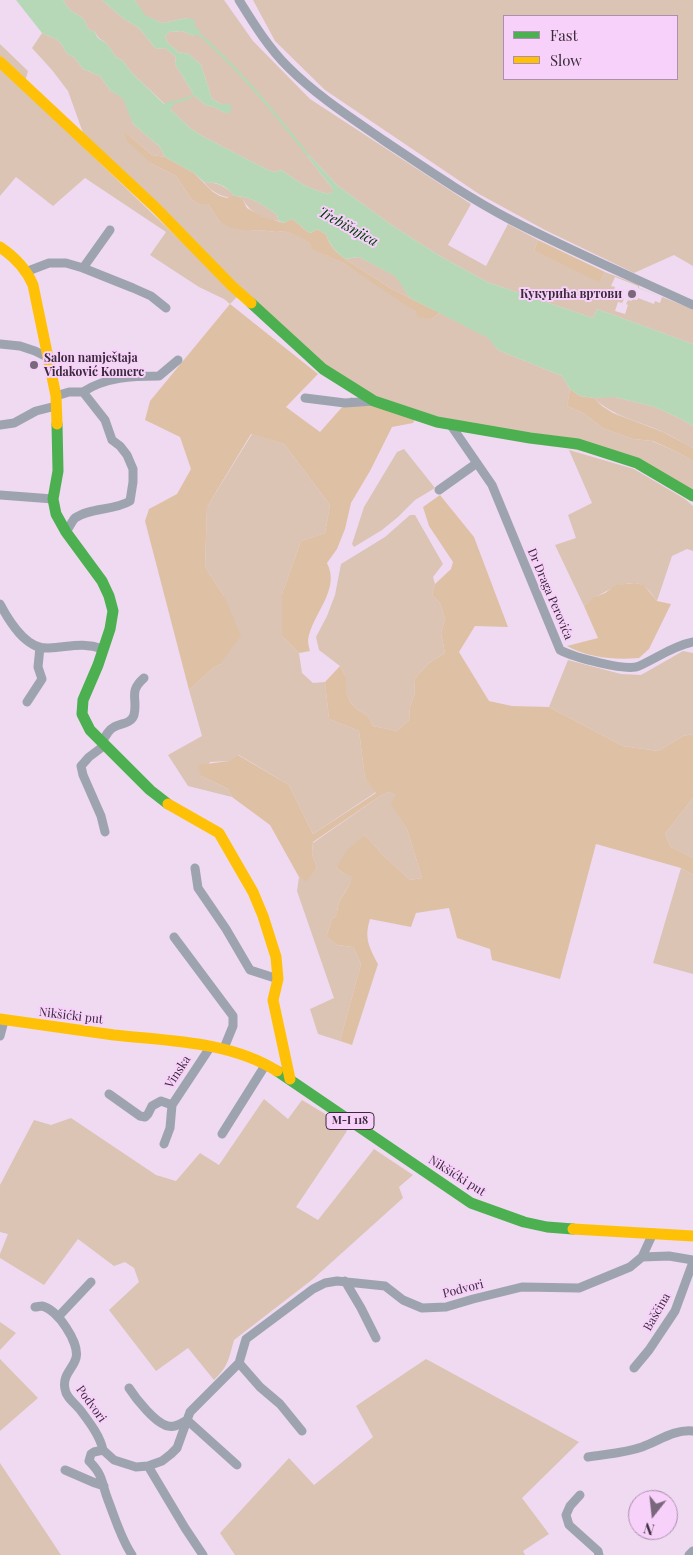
<!DOCTYPE html>
<html>
<head>
<meta charset="utf-8">
<style>
	body { margin:0 }
	#map { position:relative; width:693px; height:1555px; overflow:hidden; background:#efdaf1; font-family:"Playfair Display",serif }
	canvas { display:block }
	.legend { position:absolute; left:503px; top:15px; width:175px; height:65px; box-sizing:border-box; background:#f7d1fa; border:1px solid #ab8fae; margin:0; padding:6px 9px; list-style:none; font-size:15px; color:#3a2b3b }
	.legend li { display:flex; align-items:center; gap:10px; height:25px }
	.legend b { width:25px; border:1px solid #ab8fae }
	.north { position:absolute; left:628px; top:1490px; width:50px; height:50px; box-sizing:border-box; background:#f7d1fa; border:1px solid #ab8fae; border-radius:50%; rotate:196deg; font-size:14px; font-weight:700; line-height:20px; text-align:center; color:#3a2b3b }
	.north::after { content:''; display:block; margin:auto; width:18px; height:22px; background:#79687b; clip-path:polygon(50% 0,100% 100%,50% 72%,0 100%) }
</style>
</head>
<body>
<div id="map">
<canvas width="693" height="1555"></canvas>
<ul class="legend">
<li><b style="height:6px;background:#4caf50"></b>Fast</li>
<li><b style="height:6px;background:#ffc107"></b>Slow</li>
</ul>
<div class="north">N</div>
</div>
<script>
const context = document.querySelector('canvas').getContext('2d');
context.lineJoin = 'round';
function fill(path, color) {
  context.fillStyle = color;
  context.fill(path, 'evenodd');
}
function trace(path, color, width, dash) {
  context.strokeStyle = color;
  context.lineWidth = width;
  context.lineCap = dash ? 'butt' : 'round';
  context.setLineDash(dash || []);
  context.stroke(path);
}
function label(font, color, halo, rows, align = 'center') {
  context.font = font + ' "Playfair Display",serif';
  context.lineWidth = 4;
  context.setLineDash([]);
  context.textBaseline = 'middle';
  context.strokeStyle = halo;
  context.fillStyle = color;
  for (const [text, x, y, turn = 0] of rows) {
    context.save();
    context.translate(x, y);
    context.rotate((+turn || 0) * Math.PI / 180);
    context.textAlign = isNaN(turn) ? turn : align;
    if (halo) context.strokeText(text, 0, 0);
    context.fillText(text, 0, 0);
    context.restore();
  }
}
fill(new Path2D(`
	M63,0H102L124,19L138,27L156,49L165,48L176,57L175,64L194,95L205,105L214,107L225,113L221,104L212,99L201,65L189,54L178,52L168,43L165,36L169,32L182,31L194,36L195,27L187,18L162,23L144,15L135,0H224L253,41L310,99L471,204L448,245L486,266L508,224L538,240L534,251L599,281L605,272L639,285V288L693,309V344L597,309L593,318L487,282L440,256L393,226L338,186L309,155L307,156L332,188V192L329,194C311,190 297,182 282,170L274,172L266,169L202,136L190,128L132,73L122,60L117,58L106,43L99,38L94,31L89,30L84,19L70,10ZM615,277L638,286V288L662,297L660,303L655,301L654,304L638,298L637,300L633,299L631,301L628,300L626,304L628,305L625,314L615,311L618,302L622,303L624,299L621,297L622,293L614,290L615,287L611,286Z
	M253,0H693V266L674,255L634,273L545,230L479,194L325,90L275,41ZM504,16H677V79H504Z
	M42,33L56,39L62,45L67,54L74,57L83,69L100,76L110,90L124,99L133,124L160,147L165,157L152,155L125,132L152,164L176,176L192,200L199,204H208L219,221L250,231L258,230L277,232L284,231L303,238L309,243L314,250L343,263L398,298L416,312L432,319L440,313L489,338L498,350L562,376L570,389L567,406L585,414L602,428L633,439L652,441L677,452L693,461V496L637,463L414,415L323,369L87,144L68,91L52,70L32,48Z
	M0,44L28,71L23,89L238,296L230,304L224,299L199,287L150,255L166,232L85,178L53,206L16,177L0,196Z
	M204,182C218,182 226,187 235,196C251,196 265,206 277,215L279,221C264,220 251,213 243,200C227,198 215,196 204,182Z
	M359,257L396,276L410,298L392,289L345,259Z
	M604,397H615L655,407L681,419L693,426V448C683,443 672,436 661,431C638,421 612,416 594,398Z
	M252,434L284,444L330,505L325,533L301,541L282,594V636L299,653L302,673L313,683L325,682L329,719L359,731L365,778L376,792L313,834L289,785L239,755L229,761L210,762L201,776L228,789L232,797L188,786L168,755L202,736L189,690L211,670L220,664L224,596L205,567L207,507Z
	M404,449L435,488L415,500L398,517L382,530L354,547L352,544L364,507L397,452Z
	M569,450L634,469L685,499L693,506V551L687,549L672,556L657,601C653,596 649,589 644,586C629,575 595,596 584,606L555,545L576,538L568,515L592,503Z
	M410,515H415L443,564L433,577L435,584L432,595L440,603L445,619L441,633L445,653L429,663L414,679L415,693L410,707L409,720L397,731L373,726L368,716L358,710L350,702L346,691V677L340,666L319,650L316,637L327,616L335,595L341,564L385,537Z
	M683,651L693,653V734L683,736L658,751L623,746L549,707L568,660L621,674L641,675Z
	M389,792L395,795L392,804L407,829L422,878L410,880L384,856L365,835L336,868L345,874L353,875C349,891 337,897 337,915L332,919L326,937L337,945L353,947L361,964L340,1041L318,1034L310,1009L334,998L297,891L299,877L306,881L317,868L312,854L313,843L380,796Z
	M693,798V858L671,847L665,834Z
	M681,868L693,875V974L653,963Z
	M264,1099L288,1119L302,1100L327,1115L347,1131L296,1207L318,1220L374,1149L413,1175L399,1187L403,1198L313,1279L234,1340C229,1358 228,1367 214,1380L188,1348L156,1371L109,1310L139,1282L134,1268L125,1262L114,1266L78,1239L44,1285L0,1258V1254L8,1234L0,1232V1185L34,1120L51,1125L71,1118L156,1175L176,1181L200,1153L219,1165Z
	M0,1322L16,1333L0,1350Z
	M0,1359L38,1398L0,1431Z
	M426,1359L579,1442L522,1498L549,1534L523,1551L525,1555H235L220,1533L289,1458L314,1485L373,1437L356,1406Z
	M0,1463L61,1555H0Z`), '#dbc4b4');
fill(new Path2D(`
	M124,131L152,155L165,157L194,173L213,192L220,196L227,198L235,196L243,200L247,208L263,217L284,223L291,219C301,223 302,230 311,233L317,229L326,234C329,245 336,252 345,259L392,289L440,313L432,319L417,317L416,312L343,263L313,250L309,243L302,238L284,231L277,232L258,230L250,231L231,228L219,221L208,204H199L192,200L176,176L152,164L127,141Z
	M538,240L605,272L599,282L534,251Z
	M230,304L318,374L286,407L320,432L351,397L415,419L413,423L392,427L370,471L351,503L345,529L337,549L327,563C341,590 312,614 308,640C308,643 309,648 310,651L299,653L282,636V594L301,541L325,533L330,505L284,444L251,434L207,507L205,567L224,596L241,636L220,664L211,670L189,690L145,521L149,509L177,494L191,469L180,437L145,420L150,401Z
	M570,389L580,396L594,398L602,406L613,413L663,432L693,448V461L677,452L653,441L633,439L602,428L585,414L567,406Z
	M440,495L474,537L508,627L475,626L459,652L489,701L512,706L549,707L623,746L658,751L683,736L693,734V798L665,834L671,847L693,858V875L681,868L596,844L560,979L492,960L490,949L457,938L449,908L416,913L411,927L370,919C364,938 369,947 378,964L352,1045L340,1041L361,964L353,947L337,945L326,937L332,919L337,915C337,897 349,892 352,876L345,874L336,868L347,850L365,835L384,856L410,880L422,878L407,829L391,804L395,795L389,792L380,796L313,842L312,854L317,868L306,882L299,877L270,825L232,797L228,789L201,776L198,765L229,761L238,755L289,785L313,834L376,793L365,778L359,731L329,719L325,682L340,666L346,677V691L350,702L358,710L368,716L373,726L397,731L409,720L410,707L415,693L414,679L429,663L445,653L441,633L445,619L440,603L432,595L435,584L451,569L453,562L429,526L423,507Z
	M635,583L644,585L657,601L671,604L649,649L639,658C615,660 589,658 567,646L598,638L584,606L593,598L605,593L616,585Z`), '#dec1a4');
fill(new Path2D(`
	M16,0H63L70,10L84,19L89,30L94,31L98,38L106,43L117,58L122,60L132,73L164,104L171,101L174,105L170,109L190,128L202,136L266,169L274,172L282,170C297,182 311,190 329,194L332,192V188L307,156L309,155L338,186L393,226L440,256L487,282L593,318L597,309L693,344V426L681,419L655,407L615,397L594,398L580,396L570,389L562,376L498,350L488,338L410,298L395,276L359,257L345,259C336,252 329,244 326,234L317,229L311,233C302,230 301,223 291,219L284,223L279,221L277,215C265,206 251,196 235,196L225,187L216,183L204,182L194,173L165,157L160,147L133,124L123,99L110,90L100,76L83,69L74,57L67,54L62,45L56,39L42,33Z
	M102,0H135L145,15L162,23L187,18L195,20V27L200,30L199,34L194,36L182,31L169,32L165,36L168,43L178,52L189,54L201,65L212,99L221,104H229L232,107L230,113H225L214,107L205,105L194,95L175,64L176,57L165,48L156,49L138,27L124,19Z`), '#b6d8b6');
trace(new Path2D(`
	M199,34C242,72 273,111 308,155
	M172,103L186,99L194,95`), '#b6d8b6', 2.5);
trace(new Path2D(`
	M239,0C254,24 268,47 288,67C317,96 350,117 383,140C425,168 467,197 511,220C571,251 632,277 693,305
	M83,268L110,230
	M28,271L49,263H66L83,268L133,288L151,296L166,308
	M0,344L20,346L35,351L47,357
	M83,392C105,377 133,376 159,376L178,360
	M56,396L69,392H83L105,420L112,440L120,446L127,455L133,469V482L130,501C114,511 90,507 75,518C72,521 69,528 66,532
	M305,398L345,403L374,401
	M450,424L492,485L560,650C573,657 627,672 639,666C657,658 673,646 693,642
	M0,425L14,423L36,411L56,406
	M439,490L477,463
	M0,495L53,499
	M0,604C9,621 26,650 49,648C70,647 82,642 103,649
	M27,702L42,679L38,667L40,647
	M102,743C105,737 108,730 114,727C121,723 131,724 134,715C138,698 128,692 144,678
	M105,745L89,757L81,766L83,775L101,816L105,832
	M195,868L198,888L226,929L250,970L278,979
	M174,937L233,1016V1026L224,1048
	M0,1036L4,1021
	M109,1094L140,1116L145,1117L148,1114L152,1106L161,1101L172,1105
	M222,1134L266,1064
	M164,1144L170,1128L172,1105L211,1046
	M642,1257L669,1256L693,1260
	M345,1281L361,1308L376,1338
	M35,1307C37,1307 40,1306 42,1306C57,1309 80,1343 76,1358C73,1369 62,1375 65,1389C66,1398 76,1404 81,1411C90,1423 100,1436 103,1450
	M58,1317L91,1282
	M239,1363L260,1387L280,1404L302,1431
	M634,1368L649,1350L675,1311L693,1262
	M129,1388C136,1399 156,1424 168,1426C175,1428 181,1423 187,1420
	M187,1420L237,1465
	M588,1457C606,1454 625,1453 642,1447C659,1441 674,1429 693,1431
	M148,1466L185,1528L203,1555
	M65,1470L95,1483L104,1486
	M580,1495L570,1506L566,1515L569,1525L598,1551L599,1555
	M132,1555C121,1539 115,1518 108,1500C101,1482 104,1476 89,1461L91,1454L94,1452L103,1450L114,1460L136,1467L148,1466L162,1461L171,1454L177,1448L190,1412L239,1363L246,1339L313,1289L325,1283L337,1281L385,1286L403,1300L422,1308L446,1307L473,1299L522,1287L579,1288L630,1267L642,1257L653,1233
	M689,1555L693,1551`), '#9da4b0', 9);
trace(new Path2D(`
	M251,303L323,369L374,401L437,422L530,438L578,444L637,463L693,496
	M57,424L58,471L53,499L56,514L66,532L102,581L109,596L113,611L110,629L98,665L83,700L82,714L90,730L150,790L168,804
	M277,1071L471,1203L524,1222L547,1227L573,1229`), '#4caf50', 11);
trace(new Path2D(`
	M0,62L156,208L232,286L251,303
	M0,247C15,257 26,268 33,285L56,396L57,424
	M168,804L219,833L253,892L263,916L276,957L278,979L273,1000L290,1079
	M0,1019C38,1024 76,1030 114,1035C168,1041 229,1041 277,1071
	M573,1229L693,1236`), '#ffc107', 11);
for (const [x, y, r, color] of [
	[632,294,5,"#79687b"],
	[34,365,5,"#79687b"]
]) {
  const dot = new Path2D();
  dot.arc(x, y, r, 0, 2 * Math.PI);
  context.fillStyle = color;
  context.fill(dot);
  trace(dot, '#f7d1fa', 2);
}
for (const [x, y, w] of [
	[350,1121,48]
]) {
  const box = new Path2D();
  box.roundRect(x - w / 2, y - 8.5, w, 17, 4);
  context.fillStyle = '#f7d1fa';
  context.fill(box);
  trace(box, '#3a2b3b', 1);
}
label('bold 11px', '#3a2b3b', null, [
	["M-I 118",350,1121]
]);
label('bold 12px', '#3a2b3b', '#f7d1fa', [
	["Кукурића вртови",622,294],
	["Salon namještaja",44,358,"left"],
	["Vidaković Komerc",44,372,"left"]
], 'right');
label('12px', '#3a2b3b', '#f7d1fa', [
	["Dr Draga Perovića",550,594,67],
	["Nikšićki put",71,1016,7],
	["Vinska",178,1072,-57],
	["Nikšićki put",457,1176,32],
	["Podvori",463,1289,-14],
	["Baščina",657,1312,-60],
	["Podvori",91,1404,54]
]);
label('italic 14px', '#014008', '#f7d1fa', [
	["Trebišnjica",348,227,29]
]);
</script>
</body>
</html>
